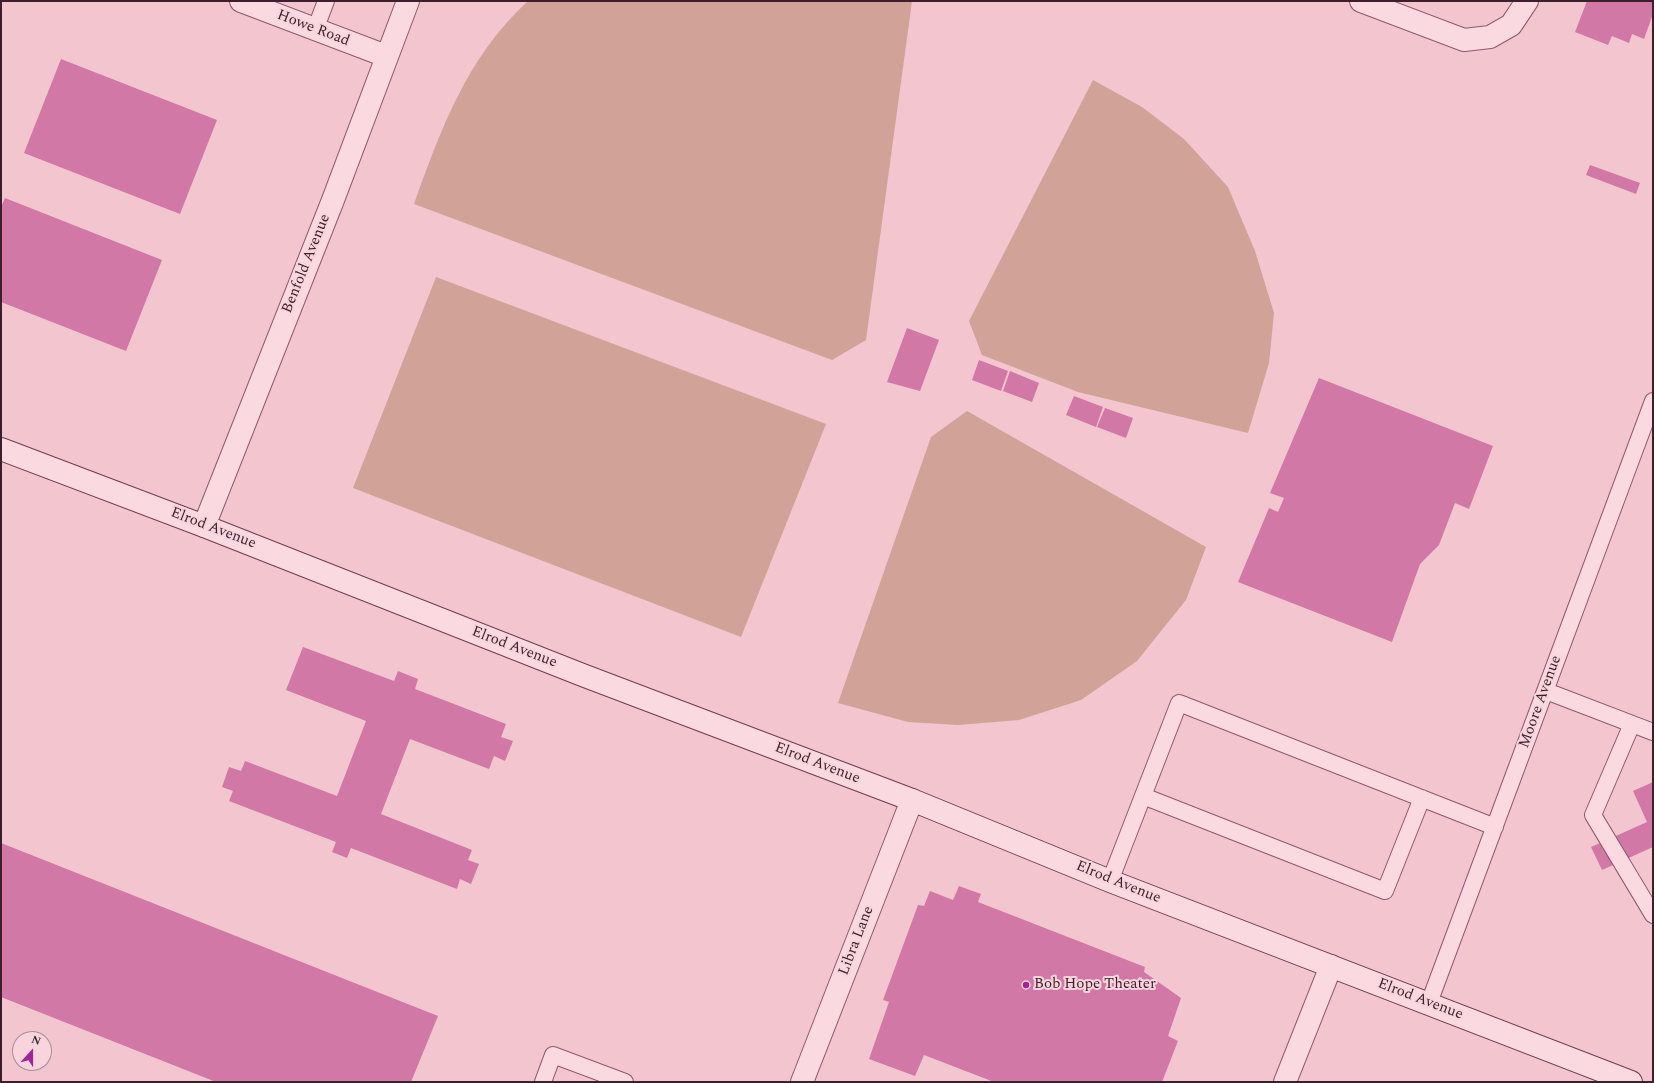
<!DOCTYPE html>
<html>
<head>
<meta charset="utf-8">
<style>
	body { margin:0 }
	#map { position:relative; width:1654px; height:1083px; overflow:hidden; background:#f2c5cf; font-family:Spectral,serif }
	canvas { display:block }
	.frame { position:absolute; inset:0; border:2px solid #3d1e2c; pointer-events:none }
	.north { position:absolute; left:12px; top:1031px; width:40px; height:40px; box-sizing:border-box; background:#f8d5dd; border:1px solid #ad8c96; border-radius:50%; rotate:21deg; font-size:11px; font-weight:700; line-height:16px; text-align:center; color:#3d1e2c }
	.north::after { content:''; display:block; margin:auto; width:14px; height:18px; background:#a2249a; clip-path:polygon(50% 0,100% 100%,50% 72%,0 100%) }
</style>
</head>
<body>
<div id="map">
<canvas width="1654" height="1083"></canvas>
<div class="frame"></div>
<div class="north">N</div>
</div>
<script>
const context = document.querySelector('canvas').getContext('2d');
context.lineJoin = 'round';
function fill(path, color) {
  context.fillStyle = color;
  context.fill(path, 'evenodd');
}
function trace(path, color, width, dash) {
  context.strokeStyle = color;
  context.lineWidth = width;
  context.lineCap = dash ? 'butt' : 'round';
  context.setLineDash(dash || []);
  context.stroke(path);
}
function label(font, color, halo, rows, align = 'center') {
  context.font = font + ' Spectral,serif';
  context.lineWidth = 4;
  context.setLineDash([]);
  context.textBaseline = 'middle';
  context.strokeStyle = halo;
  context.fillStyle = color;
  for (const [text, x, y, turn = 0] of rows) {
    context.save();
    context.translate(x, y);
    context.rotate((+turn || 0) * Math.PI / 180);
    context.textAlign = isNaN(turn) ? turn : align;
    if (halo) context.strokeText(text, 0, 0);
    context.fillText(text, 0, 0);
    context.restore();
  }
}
fill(new Path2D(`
	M528,1H912L866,340L832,360L414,204C441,129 467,57 528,1Z
	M1093,80L1142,107L1184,139L1228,187L1255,251L1274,313L1269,363L1248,433L1078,392L982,355L969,321Z
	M436,277L826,424L741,637L353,488Z
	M967,411L1206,547L1186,600L1137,661L1081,700L1019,720L958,725L908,722L838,703L931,437Z`), '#d1a297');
fill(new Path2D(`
	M1587,1L1592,2L1653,1V14L1644,39L1632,34L1629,43L1612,36L1608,45L1575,32Z
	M61,59L217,120L180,214L24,153Z
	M1590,165L1640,183L1636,194L1586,175Z
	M5,198L162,260L126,351L1,302V207Z
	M907,328L939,340L920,391L887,382Z
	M979,360L1008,371L1001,391L972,380Z
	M1010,371L1039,383L1032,402L1003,391Z
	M1319,378L1493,446L1469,509L1455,503L1439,545L1420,564L1392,642L1238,582L1269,508L1278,512L1284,498L1270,493Z
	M1074,396L1103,407L1096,427L1066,415Z
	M1105,408L1133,418L1126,438L1097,427Z
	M303,647L394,681L398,671L418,679L415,689L506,724L501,737L513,741L505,761L494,756L489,769L410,739L381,814L472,850L468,860L479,864L471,884L460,879L457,889L351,848L347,858L332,852L336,842L229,801L233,791L222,787L229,767L241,771L245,761L337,796L366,721L286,690Z
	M1653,782V847L1602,870L1591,847L1647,822L1633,791Z
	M1,843L438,1016L411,1082H216L1,997Z
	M959,886L981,894L978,902L1145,967L1144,972L1181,998L1168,1036L1178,1041L1162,1082H994L924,1055L915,1076L869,1059L889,1002L883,1000L918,905L924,906L930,891L953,900Z`), '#d278a6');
const lane = new Path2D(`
	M315,30L326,1
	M1546,691L1653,732
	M1632,724L1593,815L1653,915
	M1143,796L1385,891L1422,798
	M1110,881L1179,703L1495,827
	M1429,1003L1653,401
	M543,1082L553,1055L625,1082`);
const street = new Path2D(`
	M241,1L386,56
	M1361,1L1464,40L1490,37L1511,25L1527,1
	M204,526L333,200L408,1
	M802,1082L912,800
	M1285,1082L1331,966`);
const secondary = new Path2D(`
	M1,449L204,526L585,676L912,800L1110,881L1631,1082`);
trace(lane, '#8e596e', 18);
trace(street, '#8e596e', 24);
trace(secondary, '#703c52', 24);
trace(lane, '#fbd9e1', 16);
trace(street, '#fbd9e1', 22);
trace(secondary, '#fbd9e1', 22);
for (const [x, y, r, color] of [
	[1026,985,4,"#a2249a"]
]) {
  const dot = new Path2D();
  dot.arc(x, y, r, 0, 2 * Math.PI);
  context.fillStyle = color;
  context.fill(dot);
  trace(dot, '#f8d5dd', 1.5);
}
label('15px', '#3d1e2c', '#f8d5dd', [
	["Howe Road",313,29,21],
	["Benfold Avenue",307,264,-68],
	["Elrod Avenue",213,529,21],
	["Elrod Avenue",514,648,21],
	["Moore Avenue",1541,702,-70],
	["Elrod Avenue",817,764,21],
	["Elrod Avenue",1118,883,22],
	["Libra Lane",857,941,-69],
	["Elrod Avenue",1420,1000,21]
]);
label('15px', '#3d1e2c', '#f8d5dd', [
	["Bob Hope Theater",1034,985]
], 'left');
</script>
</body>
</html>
